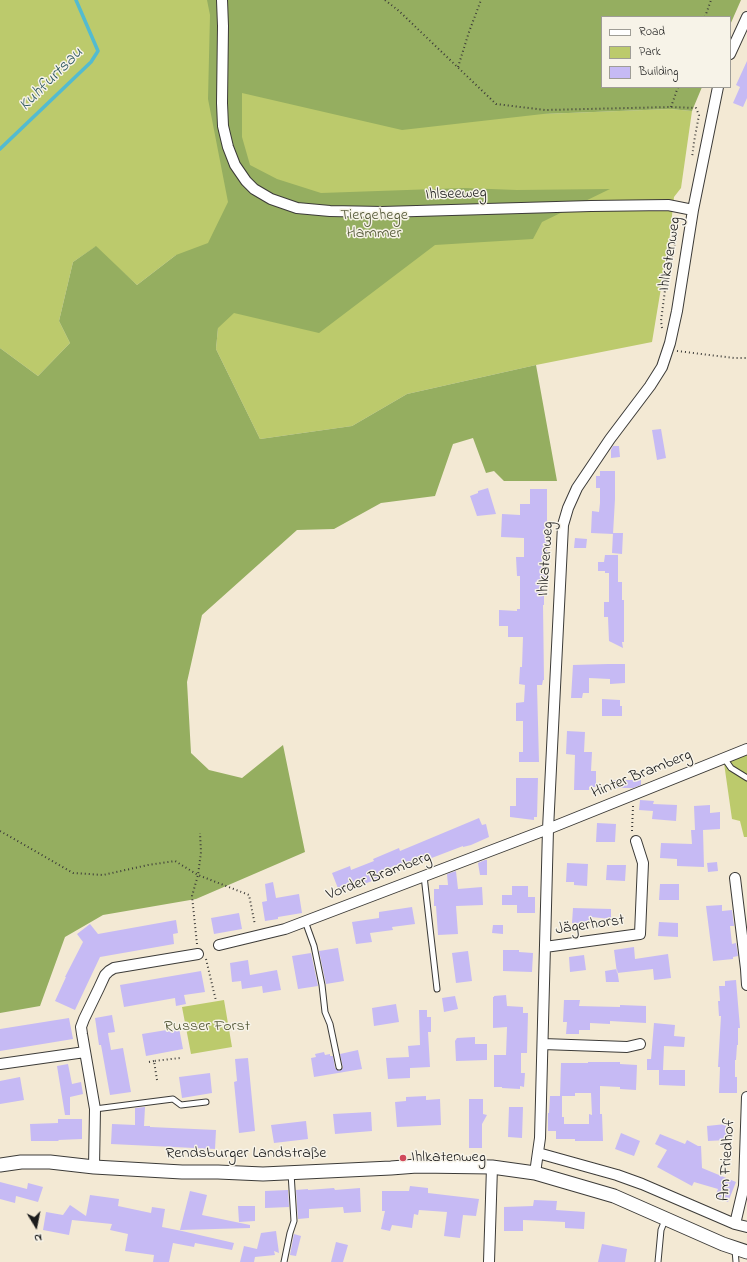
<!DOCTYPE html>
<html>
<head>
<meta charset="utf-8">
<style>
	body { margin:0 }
	#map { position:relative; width:747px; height:1262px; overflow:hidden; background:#f3e9d4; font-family:"Indie Flower",sans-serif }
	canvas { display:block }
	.legend { position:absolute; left:601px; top:16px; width:130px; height:72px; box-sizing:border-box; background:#f7f3e8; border:1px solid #9f9d96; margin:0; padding:5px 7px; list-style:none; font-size:12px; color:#1c1c1c }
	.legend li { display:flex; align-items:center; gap:8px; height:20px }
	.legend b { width:20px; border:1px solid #9f9d96 }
	.north { position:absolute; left:16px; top:1206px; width:40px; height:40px; -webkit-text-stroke:3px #f7f3e8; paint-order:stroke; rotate:170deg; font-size:11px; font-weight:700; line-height:16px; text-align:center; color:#1c1c1c }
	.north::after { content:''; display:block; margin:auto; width:14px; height:18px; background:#1c1c1c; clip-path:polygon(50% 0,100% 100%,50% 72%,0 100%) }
</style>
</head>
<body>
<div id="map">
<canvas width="747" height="1262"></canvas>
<ul class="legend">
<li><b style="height:5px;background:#fff"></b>Road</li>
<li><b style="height:11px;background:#bcca6c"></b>Park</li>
<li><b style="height:11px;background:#c6baf4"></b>Building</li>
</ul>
<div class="north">N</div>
</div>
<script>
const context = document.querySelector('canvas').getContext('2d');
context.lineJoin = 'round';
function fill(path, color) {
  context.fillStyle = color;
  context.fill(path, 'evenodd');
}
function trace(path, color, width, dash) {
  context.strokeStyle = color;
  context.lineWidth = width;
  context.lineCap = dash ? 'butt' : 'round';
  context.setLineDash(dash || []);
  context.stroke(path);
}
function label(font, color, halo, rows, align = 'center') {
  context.font = font + ' "Indie Flower",sans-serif';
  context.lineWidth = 3;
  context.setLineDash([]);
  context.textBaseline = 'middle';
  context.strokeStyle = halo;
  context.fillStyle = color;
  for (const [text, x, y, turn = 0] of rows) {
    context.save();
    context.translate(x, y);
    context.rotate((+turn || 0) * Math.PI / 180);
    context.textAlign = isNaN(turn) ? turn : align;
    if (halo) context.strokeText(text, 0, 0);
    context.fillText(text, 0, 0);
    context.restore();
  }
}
fill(new Path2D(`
	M0,0H374L492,108L543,114L670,109L692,111L681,188L674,197L670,234L652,342L536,365L407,394L352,426L260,439L216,349L218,328L176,255L137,285L95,247L73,262L59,321L70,343L38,376L0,348Z
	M747,754V837H744L740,821L732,819L724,763Z
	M224,1000L232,1047L191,1054L182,1007Z`), '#bcca6c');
fill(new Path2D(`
	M207,0H741L730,25V17H602V87H702L692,111L670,109L543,114L402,130L242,93V137L250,165L277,179L321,193L464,188L517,190L610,189L542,222L533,239L435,245L319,333L234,313L218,328L216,349L260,439L352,426L407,394L536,365L557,481H504L494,471L486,473L473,438L453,444L435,496L381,503L334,529L297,530L202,615L187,682L191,753L209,770L242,778L283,745L305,852L196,899L103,915L65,937L40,1006L0,1013V348L38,376L70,343L59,321L73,262L96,246L137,285L176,255L208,243L228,202L208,99L210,15Z`), '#95ae60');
trace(new Path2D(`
	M0,149L91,62L98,51L76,0`), '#53bbd0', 3.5);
fill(new Path2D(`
	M747,61V98L743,107L733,103L740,87L736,85Z
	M661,429L666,458L657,460L652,430Z
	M613,446H619L620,457L611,458V450Z
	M600,471H615V499L613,534L591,533L592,511L599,512L600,503V488H596V476H600Z
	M488,488L496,514L477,516L470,496L478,493V491Z
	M530,489H547V521H548L546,582H544V605H543L544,680H543L542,685H537L539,762H519V752H523V721H516V703L524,702L525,685L519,684L520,667H522L523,637H508V626H499V610L517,611V609H520V576H517L516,557H524V538L501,537L502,514L520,515V504H530Z
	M613,533H623L622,554L612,553Z
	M575,538L587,539L586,548H574Z
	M605,555H618V582H622V600H624V642H622L623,648L609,641L608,617H604V602H609V573H605V571H598V562H604Z
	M608,664H625V683L610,684V679L589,678V693H583L582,698H571L573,665Z
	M602,699L620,700V706H622V716H602Z
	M567,731L585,732L584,752H592L591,771H596V787H589V790H574L575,755L566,754Z
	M516,778H538L537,817H534V820L510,817V806H516Z
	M613,780H641V785L633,788H613Z
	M640,800L654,801L653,804L677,805L676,821L652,819L653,811L639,810Z
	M710,805V813L720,812V829L703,830L704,867L677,866V859L660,858L661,843L692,844L691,830H695L694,806Z
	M479,818L482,825L486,824L489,837L471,845L463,847V846L416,864L415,861L406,864L379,875L380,878L364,884L363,882L339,891L332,873L350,866L351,870L374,861L373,859L399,848L400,851Z
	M597,823L616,824L615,842H596Z
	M485,860H487V875H480L478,863Z
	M717,862L718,871L708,872L707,863Z
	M567,863L588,864L587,886L574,885V882H566Z
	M607,865H626L625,881L606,880Z
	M456,871L458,889L482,887L483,905L456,906L458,934L438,935L436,906H434V889H439V885H448L447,874Z
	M273,882L276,898L299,894L302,913L278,917V919L265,921L262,902L267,901L265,884Z
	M660,884H679V900H659Z
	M512,886H528V897H535V913H517V905H502V895H512Z
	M722,905V911L732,910L734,926H730L732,944L736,943L738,956L733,957V959L713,961L706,906Z
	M412,907L415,924L392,927L393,930L370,933L372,942L356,944L352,922L379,918V912Z
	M573,908L611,909V919L591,917V923H572Z
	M239,913L242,929L214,934L211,918Z
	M176,920L178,933L173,934L174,944L100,957L75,1010L55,1001L66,977H65L83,942L77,934L90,924L98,934Z
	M659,922L678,923V937L658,936Z
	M493,925H503V934L492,933Z
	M634,947L635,959L668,954L671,978L654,980L653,969L617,973L614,950Z
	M338,948L344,981L326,984L319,951Z
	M503,950H519V952L533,953L532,972L503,971Z
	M468,951L472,981L456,983L452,953Z
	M311,953L318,986L298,989L292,956Z
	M584,955L586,970L570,972L569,957Z
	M248,960L250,975L277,970L281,990L263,993L262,986L242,989L241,981L232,982L230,963Z
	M617,969L619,982H606L605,971Z
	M201,971L205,992L184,995L186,1004L176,1006L175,998L124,1007L120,985Z
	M736,980L740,1028H738V1045H737L736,1060H735V1077H737V1093H719L720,1067H718L721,1016H719L718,1001H720L719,986H725V981Z
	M506,995L507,1006L523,1007V1013H528L527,1053H521V1073H525L524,1087L520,1086V1089L502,1088V1087H494V1055H506L507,1027L493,1028V997H494V996Z
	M455,996L458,1009L444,1012L442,998Z
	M564,1000H580L579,1006L620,1007V1005L646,1006V1023L610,1021V1024L590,1023V1030H579V1034H566L567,1022H563Z
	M396,1004L399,1022L374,1026L372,1008Z
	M419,1010H427V1017H431V1032H428L430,1067L410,1068V1078L388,1079L386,1058L409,1057L408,1046L420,1045Z
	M112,1015L115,1032L108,1033L111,1050L123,1048L131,1092L110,1095L101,1045H99L95,1018Z
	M69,1018L73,1039L0,1051V1029Z
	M654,1023L675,1025L674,1036L685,1037L684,1047L664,1046L663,1070H661H685V1086L659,1085V1070H647V1059H651Z
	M179,1028L183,1049L146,1056L142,1034Z
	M475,1037V1044H487V1060L456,1061L455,1041L457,1038Z
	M358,1050L362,1069L314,1077L311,1058L316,1057L315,1054L324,1052L325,1055L330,1054V1056H333L335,1068L339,1071L343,1068L340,1054Z
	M248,1058L255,1131L239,1133L234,1082L237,1081L235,1059Z
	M588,1062H620V1064L637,1065L636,1090L620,1089V1087L600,1086V1114H602L603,1141H575V1139H556V1131H548V1113H549L550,1096H560L561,1063H588ZM575,1093H591L592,1115L589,1114V1124H564V1117H562V1096H561H575Z
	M68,1064L72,1084L81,1082L83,1094L70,1097V1115H65L57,1066Z
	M210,1073L212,1093L182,1098L179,1077Z
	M20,1077L24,1100L0,1104V1081Z
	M426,1096V1100L440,1099L441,1125L397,1127L395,1102L406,1101V1097Z
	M469,1099H483V1114L487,1115L482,1124V1148H469Z
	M145,1107L144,1126H150V1127L216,1130L215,1149L111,1144L112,1124L135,1125V1108Z
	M509,1107H523L522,1138L508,1137Z
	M371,1112L372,1131L335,1134L333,1114Z
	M58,1119H82V1139L58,1140L59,1141H31L30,1124L58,1123Z
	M306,1121L308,1139L274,1143L271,1125Z
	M726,1124L727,1140L708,1141L707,1126Z
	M621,1133L640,1141L634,1156L615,1149Z
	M660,1134L685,1144L687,1140L698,1146H701L702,1168L736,1182L728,1202L715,1197L718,1189L694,1182L692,1186L657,1167L667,1150L655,1144Z
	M0,1182L27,1189L28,1183L43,1187L38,1202L16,1196L15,1203L0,1199Z
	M410,1186L428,1188V1193L479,1199L476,1216L463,1215L460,1238L444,1236L447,1212L419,1210L418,1215L414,1214L412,1228L392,1225L390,1231L381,1229L385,1211H382V1191H409Z
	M334,1188L335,1190L360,1188L361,1212L344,1213L343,1207L309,1209V1218L298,1219L296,1190L308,1189V1190Z
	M288,1190L289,1207L265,1208V1191Z
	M190,1191L207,1195L202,1215L250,1225V1228L180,1230Z
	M90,1195L119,1199L118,1206L151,1213L152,1207L165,1209L162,1227L182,1231L234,1243L232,1250L195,1243L194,1247L173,1243L169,1262H153L154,1255L125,1251L128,1234L110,1230L112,1224L72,1220L69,1235L43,1230L46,1212L63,1215L70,1205L86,1216Z
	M534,1200L557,1201L556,1210L585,1212L584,1229L565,1228V1222L523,1220V1231H504V1207L533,1206Z
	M238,1206H255V1221L239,1222Z
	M276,1231L279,1253L274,1251L275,1255L255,1257L254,1262H240L244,1246L257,1249L261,1233Z
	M294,1234L301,1236L296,1256L290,1255Z
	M336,1242L348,1245L343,1262H331Z
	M602,1244L627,1249L625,1262H598Z`), '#c6baf4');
const service = new Path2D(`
	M724,758L731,768L747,778
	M424,876L437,989
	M305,921L314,946L322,985L325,1012L330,1024L339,1067
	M95,1109L173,1099L181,1105L206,1102
	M735,1250L736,1262
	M284,1262L290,1233L294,1221L291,1173
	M658,1262L661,1230L665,1220`);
const minor = new Path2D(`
	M222,0L223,26L222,103L223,126L228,147L235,165L246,181L254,189L271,199L297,208L330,211L382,212L591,206L668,205L693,210
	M730,54L747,17
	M735,878L746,969L747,985
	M219,945L285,929L548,829L747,749
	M545,947L640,934L643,863L636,841
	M543,1044L627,1047L640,1044
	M0,1064L85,1052
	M538,1153L617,1175L642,1184L735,1224L747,1227
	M94,1167L95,1109L82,1034L81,1027L84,1019L99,988L105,975L109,971L114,968L198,954
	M535,1173L540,1138L548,829L563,525L568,508L577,488L610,439L650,386L662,367L670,343L677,311L693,210L718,87
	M735,1224L744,1186L747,1097
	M489,1262L492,1167`);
const tertiary = new Path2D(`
	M0,1165L21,1162H50L94,1167L182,1172H218L263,1174L391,1168L417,1166L492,1167L535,1173L614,1196L723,1244L747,1252`);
trace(service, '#3c3b38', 7);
trace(minor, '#3c3b38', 12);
trace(tertiary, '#3c3b38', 15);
trace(new Path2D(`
	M385,0L399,11L496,104L545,110L671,107L696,108L699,115L694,142L692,158
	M705,17L711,0
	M458,67L469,32L481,0
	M671,107L678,87
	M662,328L661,321L665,290L676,238L674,228L677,216
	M677,351L734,358H747
	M0,831L73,873L103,875L148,865L175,861L198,875L249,895L255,925
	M632,831L633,806
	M197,944L192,896L198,875L201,852L200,833
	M206,959L216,1001
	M149,1062L154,1061
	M157,1080L154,1061L180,1058`), '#3c3b38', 2, [1, 3]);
trace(service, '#fff', 5);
trace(minor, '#fff', 10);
trace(tertiary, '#fff', 13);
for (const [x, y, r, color] of [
	[403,1158,4,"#d1495b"]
]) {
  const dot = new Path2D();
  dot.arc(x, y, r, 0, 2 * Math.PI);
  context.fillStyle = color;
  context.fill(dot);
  trace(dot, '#f7f3e8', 1.5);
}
label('16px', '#1c1c1c', '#f7f3e8', [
	["Ihlseeweg",456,195,-2],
	["Ihlkatenweg",671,254,-81],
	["Ihlkatenweg",547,559,-86],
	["Hinter Bramberg",642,775,-22],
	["Vorder Bramberg",379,877,-21],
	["Jägerhorst",590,926,-8],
	["Rendsburger Landstraße",246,1154],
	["Am Friedhof",728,1160,-86]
]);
label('16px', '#545938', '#f7f3e8', [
	["Tiergehege",374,216],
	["Hammer",374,234],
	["Russer Forst",207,1027]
]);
label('16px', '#1c1c1c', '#f7f3e8', [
	["Ihlkatenweg",411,1158]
], 'left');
label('italic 17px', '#325c64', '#f7f3e8', [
	["Kuhfurtsau",52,80,-45]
]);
</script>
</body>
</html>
